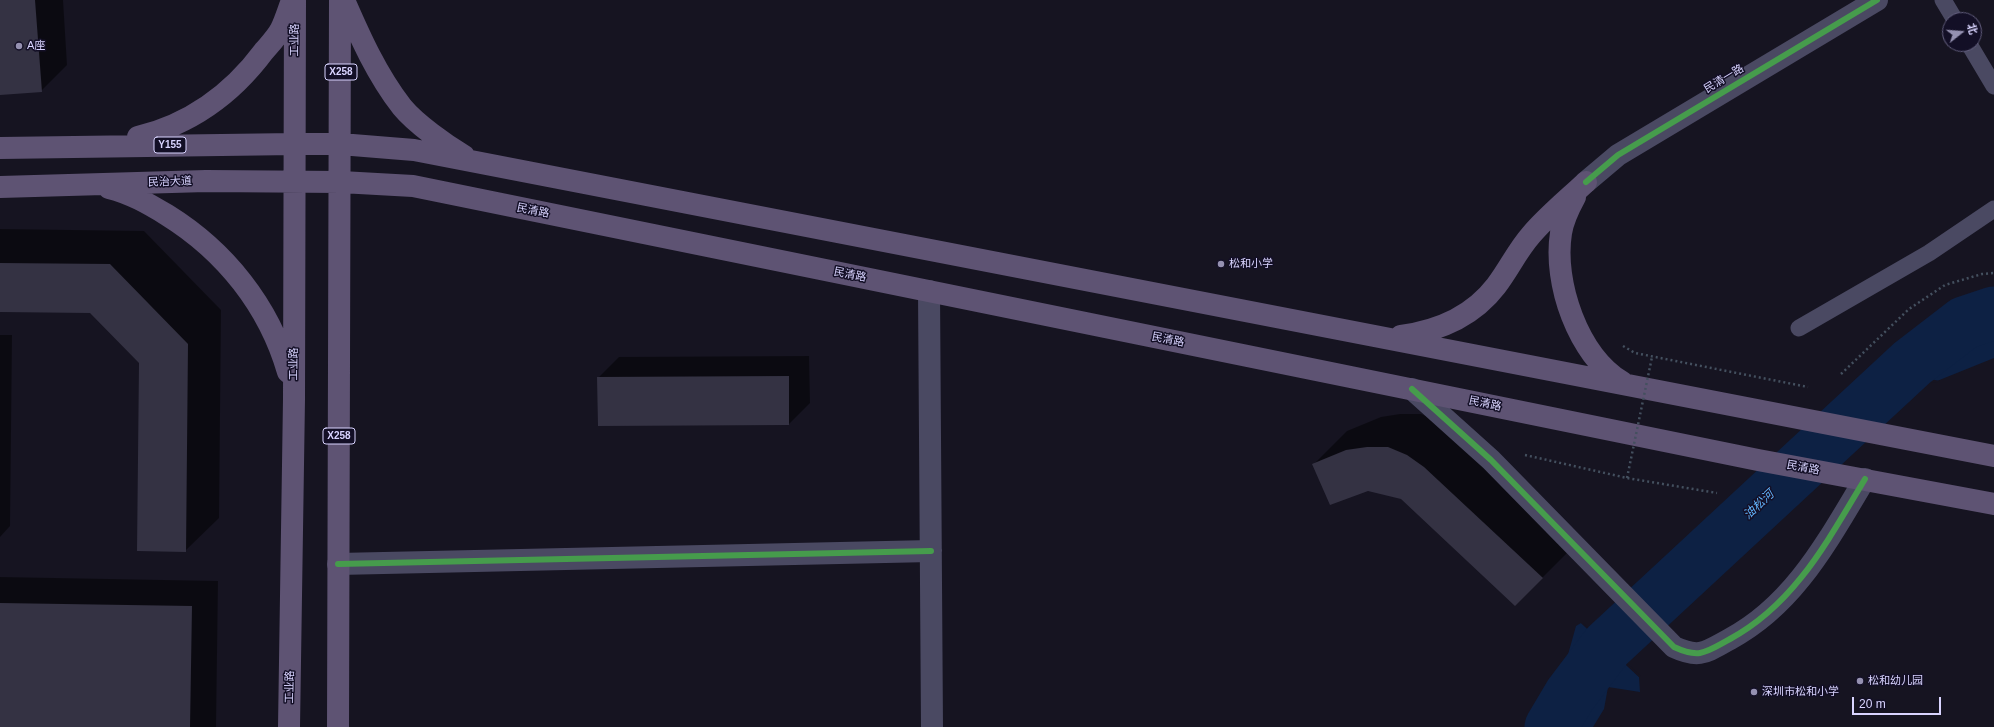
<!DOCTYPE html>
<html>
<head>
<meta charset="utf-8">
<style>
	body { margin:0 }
	#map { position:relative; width:1994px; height:727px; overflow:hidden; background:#161421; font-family:Helvetica,"Noto Sans SC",sans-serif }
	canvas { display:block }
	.north { position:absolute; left:1942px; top:12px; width:40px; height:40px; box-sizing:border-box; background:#130f26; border:1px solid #625e7d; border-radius:50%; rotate:73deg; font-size:11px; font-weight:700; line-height:16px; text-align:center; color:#d9d4ff }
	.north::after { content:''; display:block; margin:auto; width:14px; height:18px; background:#9591b1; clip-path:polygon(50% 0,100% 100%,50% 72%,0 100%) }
	.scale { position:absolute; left:1852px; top:697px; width:89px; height:18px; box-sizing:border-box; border:2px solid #d9d4ff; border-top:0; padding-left:5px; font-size:12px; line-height:14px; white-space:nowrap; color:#d9d4ff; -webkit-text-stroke:3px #130f26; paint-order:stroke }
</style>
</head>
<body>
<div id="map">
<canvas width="1994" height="727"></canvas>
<div class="north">北</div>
<div class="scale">20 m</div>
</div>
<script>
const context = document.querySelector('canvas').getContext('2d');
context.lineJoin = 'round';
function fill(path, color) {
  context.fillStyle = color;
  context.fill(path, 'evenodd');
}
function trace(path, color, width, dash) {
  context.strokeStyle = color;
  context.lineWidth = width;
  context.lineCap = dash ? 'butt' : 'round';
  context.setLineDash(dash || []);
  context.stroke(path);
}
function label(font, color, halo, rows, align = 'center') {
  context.font = font + ' Helvetica,"Noto Sans SC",sans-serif';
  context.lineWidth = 3;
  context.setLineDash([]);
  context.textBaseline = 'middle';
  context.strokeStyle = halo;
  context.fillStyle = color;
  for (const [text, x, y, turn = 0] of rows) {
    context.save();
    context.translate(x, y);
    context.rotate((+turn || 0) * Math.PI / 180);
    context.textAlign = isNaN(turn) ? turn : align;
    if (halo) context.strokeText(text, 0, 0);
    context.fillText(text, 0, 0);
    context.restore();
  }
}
fill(new Path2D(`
	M1994,289V358L1937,381L1885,370C1912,345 1938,321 1969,301C1977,296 1985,291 1994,289Z
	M1581,623L1639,677L1640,692L1608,687L1604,709L1593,727H1538L1557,694L1576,626Z`), '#0d2144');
fill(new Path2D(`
	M1883,370L1940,381L1936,383L1885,372Z
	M1582,622L1641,676L1639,677L1581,623Z`), '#161421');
fill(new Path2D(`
	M0,0H63L67,65L41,91L0,94Z
	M0,229L144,231L221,310L219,518L185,551L140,363L90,312L0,311Z
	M0,335H12L10,526L0,537Z
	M809,356L810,403L789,424L598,378L619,357Z
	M1400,414H1421L1440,422L1575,545L1515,605L1402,498L1314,464L1347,431L1381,417Z
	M0,577L218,581L216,727H0Z`), '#0007');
trace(new Path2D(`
	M1551,727L1570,695L1607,646L1912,363L1964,323L1994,313`), '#0d2144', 53);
fill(new Path2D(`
	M0,0H35L42,92L0,95Z
	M0,263L110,264L188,344L186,552L137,551L139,363L90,313L0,312Z
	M789,376V425L598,426L597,377Z
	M1367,447H1388L1407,455L1424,467L1543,578L1515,606L1401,499L1368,491L1330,505L1312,464L1346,450Z
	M0,603L192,606L190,727H0Z`), '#343243');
trace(new Path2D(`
	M1623,346L1635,353L1808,387
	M1841,374L1909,309L1945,285L1982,274L1994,273
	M1525,455L1627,478L1717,493`), '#44505f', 2.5, [2, 3]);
trace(new Path2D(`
	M1943,0L1955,20
	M1969,44L1994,86
	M1799,328L1929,253L1994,209`), '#4a4962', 17);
trace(new Path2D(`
	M929,291L932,727
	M1412,389L1491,460L1674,647C1700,659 1706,652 1730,639C1795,604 1828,540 1865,479
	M338,564L931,551`), '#4a4962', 22);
trace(new Path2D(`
	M1586,182L1618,155L1877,0`), '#4a4962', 22);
trace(new Path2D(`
	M344,0C360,37 377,75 402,107C416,124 446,145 464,156
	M138,137C191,124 232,94 264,51C270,44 277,37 281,29C285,21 288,11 291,3
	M0,148L295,144H340L414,150L1994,456
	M0,187L206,181L341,182L413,186L1758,460L1994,504
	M109,188C130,193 149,204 167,215C225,251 269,306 288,372
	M1575,197C1569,208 1563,220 1561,233C1553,283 1578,355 1622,382
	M1401,336C1438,331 1473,316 1496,286C1509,269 1517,251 1531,235C1547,216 1568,199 1586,182
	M289,727L294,399L295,0
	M338,727L340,0`), '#5e5373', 22);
trace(new Path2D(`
	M1627,478L1652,357`), '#44505f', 2.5, [2, 3]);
trace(new Path2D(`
	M1586,182L1618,155L1877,0
	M1412,389L1491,460L1674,647C1700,659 1706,652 1730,639C1795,604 1828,540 1865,479
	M338,564L931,551`), '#469c4c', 6);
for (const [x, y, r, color] of [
	[19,46,4,"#9591b1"],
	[1221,264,4,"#9591b1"],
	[1860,681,4,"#9591b1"],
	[1754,692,4,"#9591b1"]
]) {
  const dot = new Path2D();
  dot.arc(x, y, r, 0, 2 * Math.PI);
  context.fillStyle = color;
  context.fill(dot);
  trace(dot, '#130f26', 1.5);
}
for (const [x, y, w] of [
	[341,72,32],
	[170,145,32],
	[339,436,32]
]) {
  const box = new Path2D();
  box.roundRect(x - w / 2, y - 8, w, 16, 3);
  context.fillStyle = '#130f26';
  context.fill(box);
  trace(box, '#d9d4ff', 1);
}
label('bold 10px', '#d9d4ff', null, [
	["X258",341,72],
	["Y155",170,145],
	["X258",339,436]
]);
label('11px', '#d9d4ff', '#130f26', [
	["工业路",295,40,-90],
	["民清一路",1724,79,-31],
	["民治大道",170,182,-2],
	["民清路",533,211,11],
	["民清路",850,275,11],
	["民清路",1168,340,11],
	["工业路",294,364,-90],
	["民清路",1485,404,12],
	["民清路",1803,468,10],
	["工业路",290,687,-89]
]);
label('11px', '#d9d4ff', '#130f26', [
	["A座",27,46],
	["松和小学",1229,264],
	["松和幼儿园",1868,681],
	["深圳市松和小学",1762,692]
], 'left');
label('italic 12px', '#62b6ff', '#130f26', [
	["油松河",1759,505,-43]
]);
</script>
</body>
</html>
